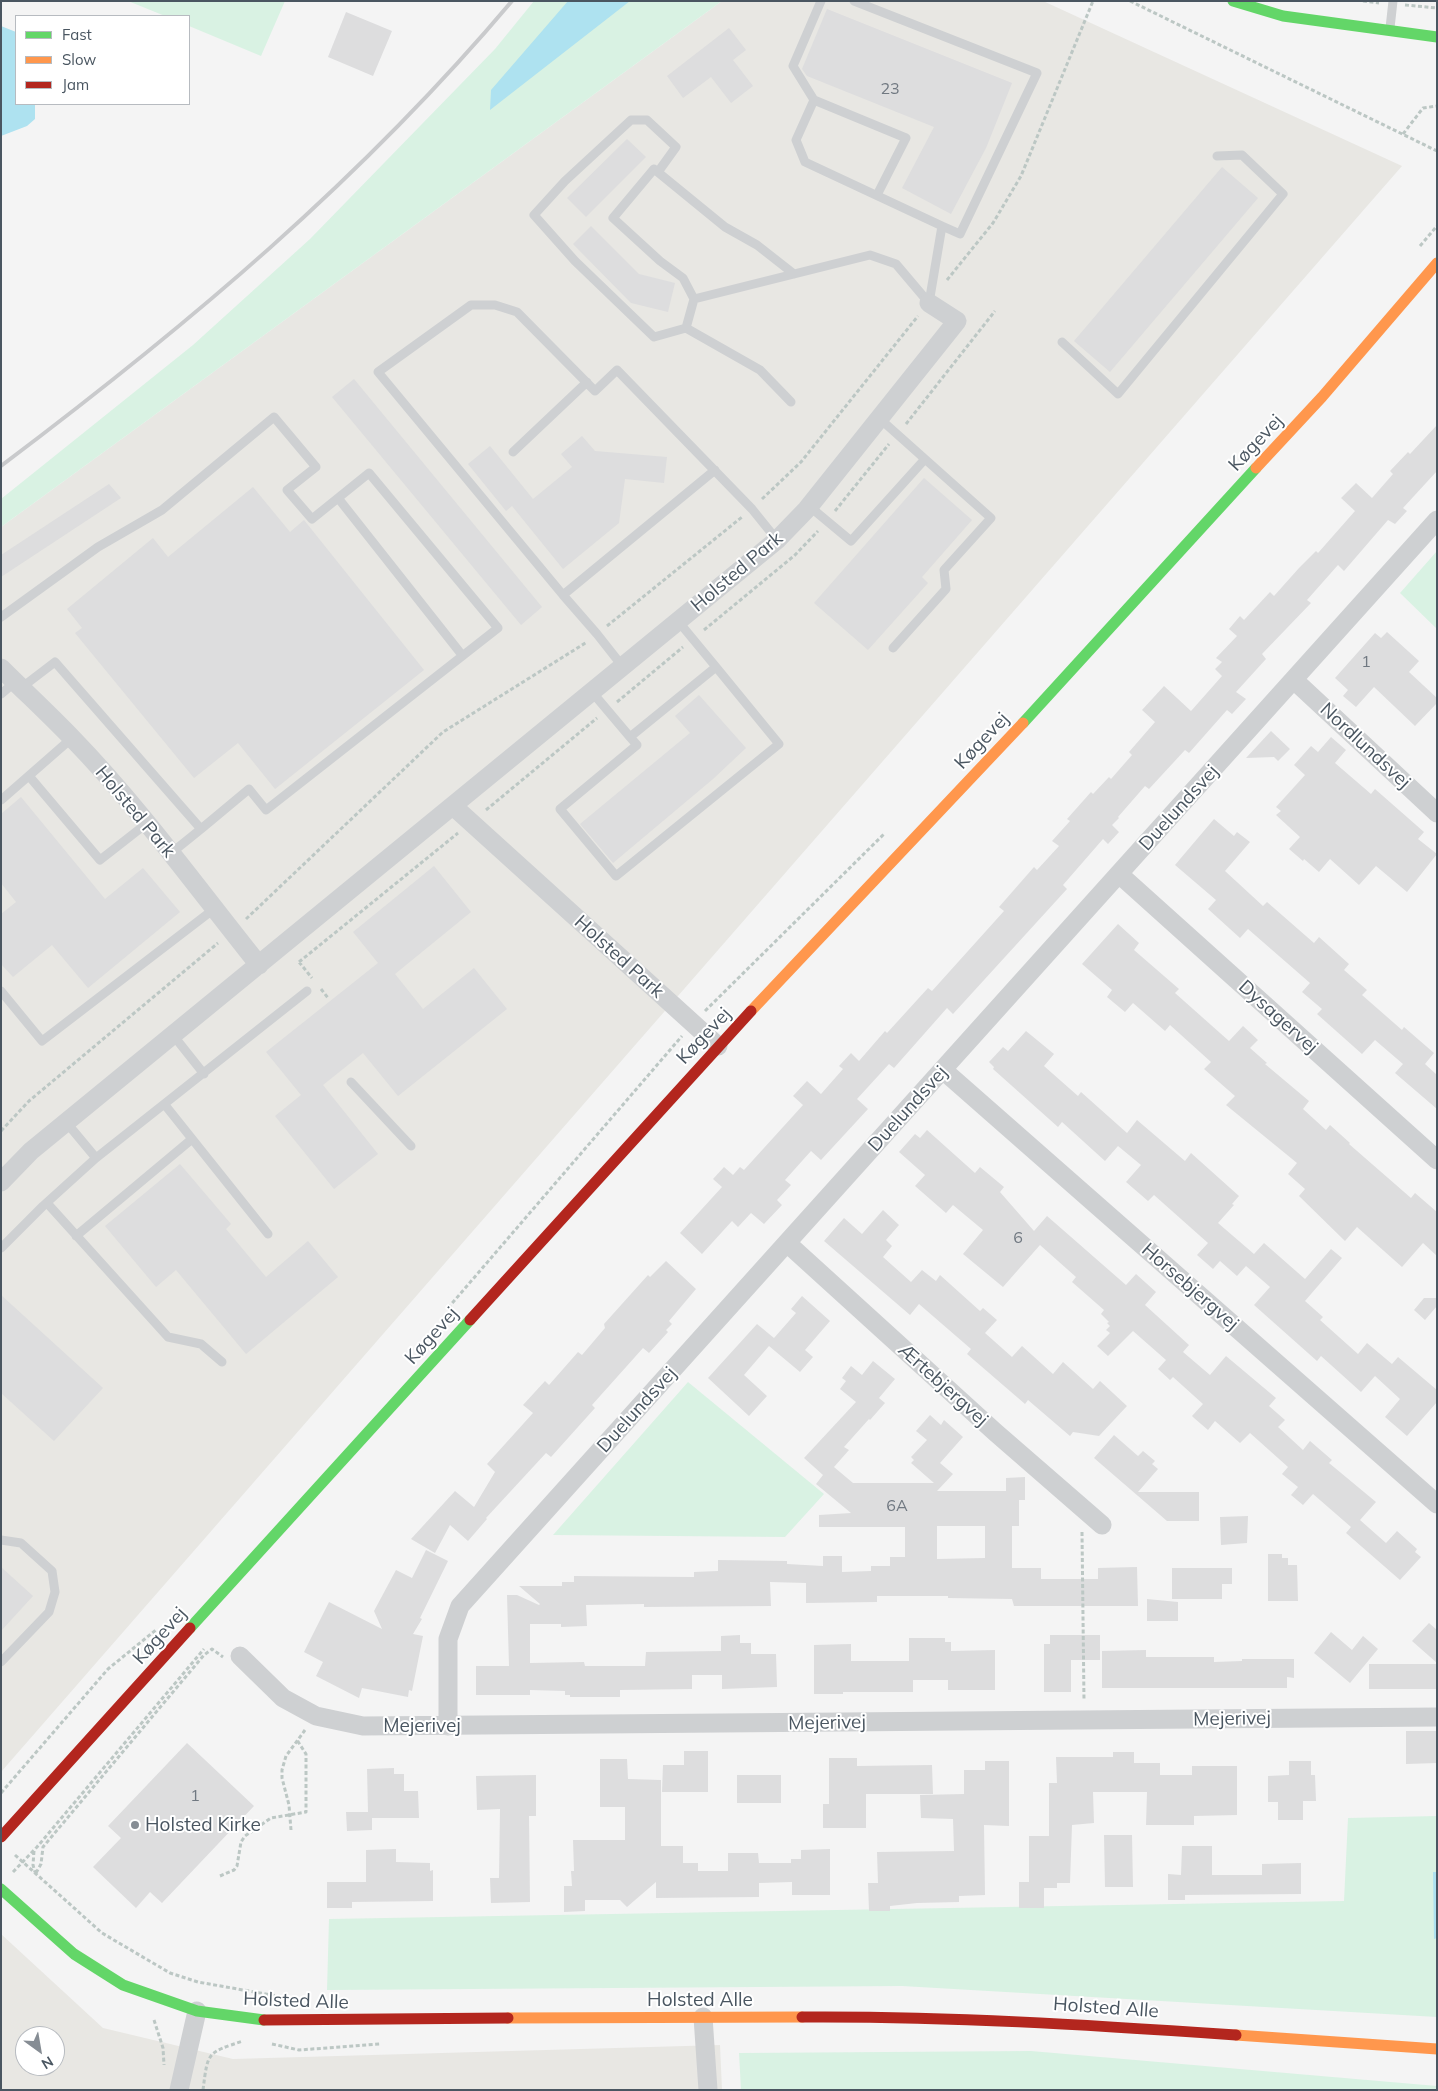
<!DOCTYPE html>
<html>
<head>
<meta charset="utf-8">
<style>
	body { margin:0 }
	#map { position:relative; width:1438px; height:2091px; overflow:hidden; background:#f4f4f4; font-family:Mulish,sans-serif }
	canvas { display:block }
	.frame { position:absolute; inset:0; border:2px solid #4a5661; pointer-events:none }
	.legend { position:absolute; left:15px; top:15px; width:175px; height:90px; box-sizing:border-box; background:#fff; border:1px solid #b7bbc0; margin:0; padding:6px 9px; list-style:none; font-size:15px; color:#4a5661 }
	.legend li { display:flex; align-items:center; gap:10px; height:25px }
	.legend b { width:25px; border:1px solid #b7bbc0 }
	.north { position:absolute; left:15px; top:2026px; width:50px; height:50px; box-sizing:border-box; background:#fff; border:1px solid #b7bbc0; border-radius:50%; rotate:148deg; font-size:14px; font-weight:700; line-height:20px; text-align:center; color:#4a5661 }
	.north::after { content:''; display:block; margin:auto; width:18px; height:22px; background:#868d94; clip-path:polygon(50% 0,100% 100%,50% 72%,0 100%) }
</style>
</head>
<body>
<div id="map">
<canvas width="1438" height="2091"></canvas>
<div class="frame"></div>
<ul class="legend">
<li><b style="height:6px;background:#63d668"></b>Fast</li>
<li><b style="height:6px;background:#ff974d"></b>Slow</li>
<li><b style="height:6px;background:#b3261e"></b>Jam</li>
</ul>
<div class="north">N</div>
</div>
<script>
const context = document.querySelector('canvas').getContext('2d');
context.lineJoin = 'round';
function fill(path, color) {
  context.fillStyle = color;
  context.fill(path, 'evenodd');
}
function trace(path, color, width, dash) {
  context.strokeStyle = color;
  context.lineWidth = width;
  context.lineCap = dash ? 'butt' : 'round';
  context.setLineDash(dash || []);
  context.stroke(path);
}
function label(font, color, halo, rows, align = 'center') {
  context.font = font + ' Mulish,sans-serif';
  context.lineWidth = 4;
  context.setLineDash([]);
  context.textBaseline = 'middle';
  context.strokeStyle = halo;
  context.fillStyle = color;
  for (const [text, x, y, turn = 0] of rows) {
    context.save();
    context.translate(x, y);
    context.rotate((+turn || 0) * Math.PI / 180);
    context.textAlign = isNaN(turn) ? turn : align;
    if (halo) context.strokeText(text, 0, 0);
    context.fillText(text, 0, 0);
    context.restore();
  }
}
fill(new Path2D(`
	M722,1H1043L1402,166L1,1772V527Z
	M1,1934L103,2028L233,2059L720,2045L722,2090H1ZM25,2036H55V2066H25Z`), '#e8e7e3');
fill(new Path2D(`
	M128,1H285L261,56L189,26V16H165Z
	M534,1H722L1,527V499L193,345L310,239L495,49Z
	M1437,551V629L1400,593Z
	M688,1382L824,1494L785,1537L553,1535Z
	M1437,1816V2017L902,1986L327,1990L329,1919L1344,1901L1348,1818Z
	M1031,2051L1437,2086V2090H741L739,2053Z`), '#d9f2e3');
fill(new Path2D(`
	M568,1H630L490,110L491,90Z
	M1,26L16,32V104H35V119L27,126L1,136Z
	M1433,1872H1437V1938L1434,1939Z`), '#aee2f0');
fill(new Path2D(`
	M827,9L1012,83L986,148L951,214L902,188L934,127L807,76L802,69Z
	M346,12L392,31L373,76L328,57Z
	M729,28L746,50L733,60L753,86L731,103L711,77L683,98L667,76Z
	M627,139L646,157L586,217L567,198Z
	M1222,167L1258,198L1110,372L1074,341Z
	M591,226L639,274L675,283L668,312L631,303L573,244Z
	M354,379L542,607L521,625L332,397Z
	M1437,425V471L1403,508L1407,511L1395,524L1388,520L1344,571L1338,565L1307,600L1311,603L1262,654L1266,659L1236,692L1246,699L1232,714L1227,710L1189,753L1185,750L1149,789L1145,786L1118,817L1119,818L1112,825L1119,832L1108,844L1103,839L1063,885L1067,889L953,1014L947,1008L894,1068L889,1064L857,1099L868,1109L821,1160L811,1151L785,1180L791,1185L777,1200L782,1205L764,1224L751,1213L738,1227L732,1221L702,1254L680,1233L722,1187L713,1179L724,1167L733,1175L740,1167L744,1170L803,1105L793,1096L807,1081L821,1094L843,1069L839,1066L851,1053L859,1061L885,1031L887,1033L928,988L932,991L1004,911L999,907L1034,867L1037,870L1059,846L1052,841L1070,821L1067,819L1091,792L1093,794L1109,777L1111,779L1132,755L1129,752L1155,722L1142,710L1164,686L1191,711L1222,676L1215,669L1222,662L1216,658L1237,636L1229,629L1240,616L1244,620L1270,592L1274,596L1299,568L1316,551L1318,553L1355,511L1341,498L1356,483L1372,498L1393,474L1390,471L1408,452L1410,454Z
	M582,436L595,451L667,457L664,483L625,479L619,523L563,569L512,506L506,511L468,464L490,446L533,499L572,467L561,454Z
	M924,478L972,520L922,577L928,583L868,650L814,603Z
	M109,484L121,498L1,577V555Z
	M253,487L290,532L304,520L424,670L275,789L238,743L194,778L75,633L82,628L67,609L153,538L168,557Z
	M1387,632L1419,661L1409,672L1437,698V703L1415,726L1374,687L1356,707L1343,696L1348,690L1335,678L1375,633L1381,638Z
	M699,695L746,748L713,779L613,863L580,824L690,733L675,716Z
	M1271,731L1290,749L1278,761L1274,757L1246,758Z
	M1331,737L1346,750L1335,763L1371,794L1375,789L1424,832L1418,839L1437,854L1407,892L1376,866L1359,885L1330,859L1319,872L1304,859L1303,861L1289,849L1300,837L1276,815L1281,811L1276,807L1305,775L1294,765L1311,746L1318,752Z
	M21,797L105,899L143,868L180,912L88,988L52,945L13,977L1,964V914L16,902L1,883V814Z
	M1214,819L1234,836L1237,832L1250,842L1225,871L1263,906L1267,902L1314,943L1319,937L1349,964L1344,970L1367,990L1362,995L1402,1030L1404,1027L1434,1053L1425,1064L1437,1075V1109L1395,1073L1403,1064L1375,1040L1362,1054L1317,1014L1322,1009L1302,992L1310,983L1248,929L1240,938L1208,909L1216,900L1175,865Z
	M434,866L471,912L395,974L423,1009L474,968L507,1009L398,1096L363,1053L323,1085L378,1154L334,1189L275,1116L301,1095L266,1052L378,963L353,932Z
	M1118,924L1139,943L1134,950L1179,989L1175,993L1229,1041L1243,1026L1258,1040L1250,1048L1267,1063L1265,1064L1309,1101L1303,1109L1326,1130L1330,1125L1350,1143L1349,1144L1411,1198L1415,1193L1437,1212V1256L1423,1243L1402,1267L1357,1227L1345,1241L1299,1196L1305,1189L1288,1174L1297,1163L1226,1105L1235,1096L1204,1069L1211,1062L1170,1025L1165,1031L1133,1003L1125,1012L1107,997L1112,990L1082,964Z
	M1026,1031L1054,1054L1044,1066L1078,1096L1081,1092L1127,1133L1137,1120L1185,1161L1191,1153L1239,1196L1232,1204L1234,1205L1218,1223L1254,1254L1264,1243L1305,1279L1331,1249L1342,1258L1305,1301L1323,1317L1320,1320L1358,1354L1367,1343L1392,1364L1398,1357L1437,1390V1402L1407,1436L1385,1417L1400,1399L1375,1376L1361,1392L1321,1356L1317,1361L1254,1305L1270,1287L1246,1266L1237,1276L1220,1261L1213,1269L1197,1255L1208,1243L1154,1195L1148,1201L1126,1182L1141,1165L1118,1146L1105,1161L1062,1122L1058,1127L993,1069L994,1067L989,1062L1003,1047L1008,1051Z
	M927,1130L975,1173L980,1167L1004,1187L1000,1192L1034,1231L1047,1216L1126,1285L1136,1274L1156,1292L1145,1305L1189,1345L1183,1352L1210,1375L1226,1356L1276,1398L1269,1406L1285,1420L1278,1427L1303,1450L1310,1441L1332,1460L1329,1463L1376,1502L1360,1520L1386,1543L1397,1531L1417,1549L1415,1552L1421,1557L1400,1580L1346,1533L1351,1527L1313,1494L1303,1505L1291,1495L1298,1487L1282,1474L1288,1467L1250,1433L1240,1443L1215,1421L1208,1430L1194,1418L1192,1416L1203,1404L1173,1377L1170,1380L1158,1369L1166,1360L1133,1331L1108,1356L1097,1346L1110,1333L1106,1330L1110,1326L1107,1323L1109,1322L1101,1314L1104,1310L1072,1282L1076,1277L1040,1245L1003,1287L963,1254L983,1230L953,1205L946,1213L915,1186L925,1175L899,1152L915,1134L920,1138Z
	M180,1164L231,1224L226,1229L266,1277L308,1241L338,1277L246,1354L176,1270L156,1287L105,1226Z
	M883,1210L899,1225L886,1240L892,1246L883,1257L911,1282L922,1270L936,1281L940,1275L980,1311L983,1308L997,1320L985,1333L1012,1357L1022,1346L1053,1374L1063,1362L1093,1389L1100,1381L1127,1406L1099,1436L1073,1432L1070,1436L1028,1400L1025,1404L967,1354L971,1349L919,1304L910,1315L824,1241L844,1218L862,1234Z
	M666,1261L696,1289L669,1321L672,1324L666,1330L668,1332L649,1353L643,1348L592,1405L595,1408L551,1457L546,1453L486,1518L487,1519L468,1541L450,1525L435,1553L411,1539L455,1491L474,1507L495,1472L487,1464L533,1413L523,1405L545,1381L549,1385L578,1352L582,1355L605,1328L604,1324L648,1275L650,1277Z
	M1,1295L103,1388L54,1441L1,1393Z
	M802,1296L830,1321L805,1350L813,1357L800,1372L769,1346L744,1375L767,1396L749,1416L708,1378L757,1324L774,1338L796,1313L791,1309Z
	M1424,1298H1437V1306L1425,1320L1414,1310Z
	M873,1361L895,1379L879,1398L885,1403L870,1420L869,1419L844,1447L849,1450L834,1467L853,1483H934L911,1463L914,1460L911,1457L927,1440L916,1431L930,1415L941,1425L944,1420L963,1437L940,1463L953,1474L937,1491H1006V1478L1025,1477V1500H1019V1526H1012V1568H1041V1579H1098V1568L1137,1567L1138,1606H1014L1012,1599L948,1598V1596H877V1602L806,1603V1583L770,1582L771,1606L644,1607V1604L586,1605L587,1626L561,1627V1624H530V1663L584,1662L585,1666H645L646,1652L721,1651V1636L740,1635V1643H751V1654H776L777,1687L722,1689V1675H692V1689L620,1690V1697H570V1695H565V1691L530,1690V1695H476V1666H509L507,1595H517L539,1605L540,1604L519,1586H562V1582H574V1576L694,1577V1572L718,1571V1560L787,1561V1564L823,1566V1556H842V1572L871,1571V1566H890V1557H905V1527H819V1515L851,1513L816,1484L823,1475L804,1458L856,1402L840,1389L846,1381L842,1378L851,1366L862,1375ZM937,1526H985V1558L937,1559Z
	M1114,1435L1138,1456L1143,1451L1155,1461L1152,1464L1158,1469L1138,1492H1199V1521H1167L1094,1458Z
	M1248,1516L1247,1543L1221,1545L1220,1517Z
	M426,1550L448,1561L420,1618L422,1619L413,1634L423,1636L412,1691L409,1690L408,1697L362,1688L359,1698L316,1676L323,1662L304,1652L329,1602L382,1629L374,1611L396,1570L412,1578Z
	M1268,1554H1282V1558H1288V1565H1297L1298,1601H1268Z
	M1,1567L33,1596L1,1631Z
	M1172,1568H1232V1584H1222V1599H1172Z
	M1147,1599L1178,1602V1621H1147Z
	M1429,1623L1437,1630V1663L1412,1641Z
	M1331,1632L1352,1650L1363,1636L1378,1649L1350,1683L1314,1653Z
	M1050,1635H1100V1660H1071V1692H1044V1644H1050Z
	M909,1638H945V1642H951V1651L995,1650V1690H948V1680H913V1692H843V1694H814V1645L851,1644V1661H909Z
	M1146,1650V1657H1214V1662L1242,1661V1659H1294V1678L1287,1677V1688H1102V1651Z
	M1369,1664H1437V1689H1369Z
	M1406,1731H1437V1763L1406,1764Z
	M187,1743L254,1806L162,1903L150,1892L136,1908L93,1867L121,1838L108,1826Z
	M684,1751H708V1792H662L663,1765H684Z
	M1113,1752H1134V1763H1160V1775H1192V1766H1237V1815L1194,1816V1825H1146L1147,1792H1093L1094,1823L1072,1825L1070,1883H1057V1888H1044V1908H1019V1882H1029V1836H1049V1783H1057L1056,1757H1113Z
	M829,1758H857V1766L932,1765L933,1794H866V1828H823V1804H829Z
	M600,1759H627L628,1779L661,1780V1846H683V1863H698V1871H728V1853H758L759,1863H791V1859H801V1850L830,1849V1895H792V1882L759,1883V1897L656,1898V1882L627,1907L620,1900H585V1911L564,1912V1886H572L571,1871H574L573,1840H625V1807H600Z
	M985,1761H1009V1826L984,1825L985,1895L959,1896V1902L917,1903L890,1906V1911H869L868,1883H878L877,1852L954,1851L953,1819L921,1818L920,1795L964,1794V1770H985Z
	M1289,1761H1311V1775H1315L1316,1801H1303V1820H1278V1802H1268V1776L1289,1775Z
	M394,1768V1774H404V1791H418L419,1818H372V1830L347,1831L346,1812H368L367,1769Z
	M536,1775V1816H529L530,1902L491,1903L490,1878H499L500,1809L477,1810L476,1776Z
	M737,1775H781V1803H737Z
	M1104,1835H1132L1133,1887H1105Z
	M1182,1846H1212V1875H1262V1864L1301,1863V1894L1185,1895V1900H1168V1874L1181,1875Z
	M396,1849V1862L430,1863V1871L433,1870V1901L352,1902V1908H327V1882H366V1850Z`), '#ddddde');
trace(new Path2D(`
	M1130,1L1437,151
	M1363,1L1379,3
	M1405,5L1437,8
	M1403,134L1423,108L1437,106
	M1420,246L1437,226
	M947,280L993,223L1021,176L1093,1
	M906,424L995,311
	M762,499L801,462L918,316
	M835,511L889,444
	M607,626L742,517
	M704,630L795,555L818,531
	M617,702L683,647
	M486,810L597,718
	M246,919L443,732L587,642
	M299,962L458,833
	M299,962L312,978
	M321,989L328,998
	M705,1011L885,833
	M1,1131L29,1101L218,943
	M448,1308L682,1036
	M1082,1532L1084,1701
	M1,1793L108,1669L157,1629
	M291,1830L289,1805L282,1778V1770L286,1756L305,1730
	M34,1851L33,1865L35,1872
	M15,1855L102,1933L170,1973L198,1982L277,1996
	M13,1872L37,1847L204,1649
	M36,1873L41,1864L43,1847L204,1655L212,1649L223,1657
	M220,1876L234,1870L237,1866L241,1842L245,1836L271,1818L306,1812V1754L297,1740
	M154,2020L163,2048L164,2065
	M272,2044L299,2050L380,2044
	M203,2090C208,2051 207,2053 243,2041`), '#bcc7c4', 3, [4, 2.5]);
trace(new Path2D(`
	M854,1L1037,73L960,234L942,226
	M1390,28L1393,1
	M814,100L793,66L821,1
	M658,172L676,147L647,120H631L565,181L534,215L575,261L654,337L686,328
	M877,195L906,138L814,100L796,140L805,162L942,226L929,303
	M694,299L683,278L660,261L613,218L654,169L725,227L757,245L794,274
	M1062,342L1118,394L1283,194L1242,155L1217,156
	M791,402L760,370L686,328L694,299L870,255L896,264L929,303
	M879,418L991,518L944,570L946,589L893,648
	M513,452L587,382
	M338,498L462,655
	M809,506L851,541L925,459
	M563,595L378,372L471,305H495L517,312L595,391L617,370L752,509L777,540
	M1,617L98,547L162,510L274,417L316,467L287,490L312,519L369,473L498,628L266,810L249,789L201,829
	M623,667L597,634L563,595L715,470
	M21,688L55,662L201,829L170,854
	M592,692L630,737L716,667L678,621
	M1,694L15,682
	M630,737L637,745L560,809L616,876L779,744L716,667
	M29,776L100,860L146,824
	M1,800L72,738
	M1,991L42,1041L214,909
	M173,1035L204,1074
	M351,1082L411,1146
	M165,1105L268,1234
	M66,1122L96,1158
	M47,1203L168,1337L201,1344L222,1362
	M76,1236L192,1139
	M1,1248L43,1206L96,1158L307,991
	M1,1540L21,1543L52,1571L55,1592L49,1612L1,1662`), '#ced0d2', 9);
trace(new Path2D(`
	M1,668C25,692 49,714 72,738C140,808 198,889 259,965
	M1294,680L1437,813
	M453,806L718,1046
	M1119,874L1437,1160
	M943,1070L1437,1504
	M1,1182L31,1151L777,540L807,509L957,321L929,303
	M787,1243L995,1432L1102,1525
	M240,1656L283,1698L316,1716L363,1726L1437,1717
	M448,1726V1639L460,1606L1437,520
	M703,2017L708,2090
	M179,2090L197,2011`), '#ced0d2', 19);
trace(new Path2D(`
	M1233,1L1283,16L1437,37
	M1023,723L1256,468
	M190,1628L470,1320
	M1,1889L74,1954L123,1985L197,2011L264,2020`), '#63d668', 11);
trace(new Path2D(`
	M1256,468L1322,397L1437,263
	M751,1011L1023,723
	M508,2018L802,2017
	M1236,2035L1437,2049`), '#ff974d', 11);
trace(new Path2D(`
	M470,1320L751,1011
	M1,1837L190,1628
	M802,2017C948,2016 1090,2025 1236,2035
	M264,2020L508,2018`), '#b3261e', 11);
trace(new Path2D(`
	M1,466C188,325 360,181 512,1`), '#c9cacc', 4);
for (const [x, y, r, color] of [
	[135,1825,5,"#868d94"]
]) {
  const dot = new Path2D();
  dot.arc(x, y, r, 0, 2 * Math.PI);
  context.fillStyle = color;
  context.fill(dot);
  trace(dot, '#fff', 2);
}
label('16px', '#707881', null, [
	["23",890,89],
	["1",1366,662],
	["6",1018,1238],
	["6A",897,1506],
	["1",195,1796]
]);
label('19px', '#4a5661', '#fff', [
	["Køgevej",1256,443,-47],
	["Holsted Park",737,572,-40],
	["Køgevej",982,741,-47],
	["Nordlundsvej",1365,746,43],
	["Duelundsvej",1179,808,-48],
	["Holsted Park",135,812,50],
	["Holsted Park",619,957,42],
	["Dysagervej",1278,1017,42],
	["Køgevej",704,1036,-47],
	["Duelundsvej",908,1109,-48],
	["Horsebjergvej",1190,1287,41],
	["Køgevej",432,1336,-48],
	["Ærtebjergvej",943,1385,42],
	["Duelundsvej",637,1410,-48],
	["Køgevej",160,1636,-48],
	["Mejerivej",1232,1719,-1],
	["Mejerivej",827,1723,-1],
	["Mejerivej",422,1726],
	["Holsted Alle",700,2000],
	["Holsted Alle",296,2001,2],
	["Holsted Alle",1106,2008,4]
]);
label('19px', '#4a5661', '#fff', [
	["Holsted Kirke",145,1825]
], 'left');
</script>
</body>
</html>
